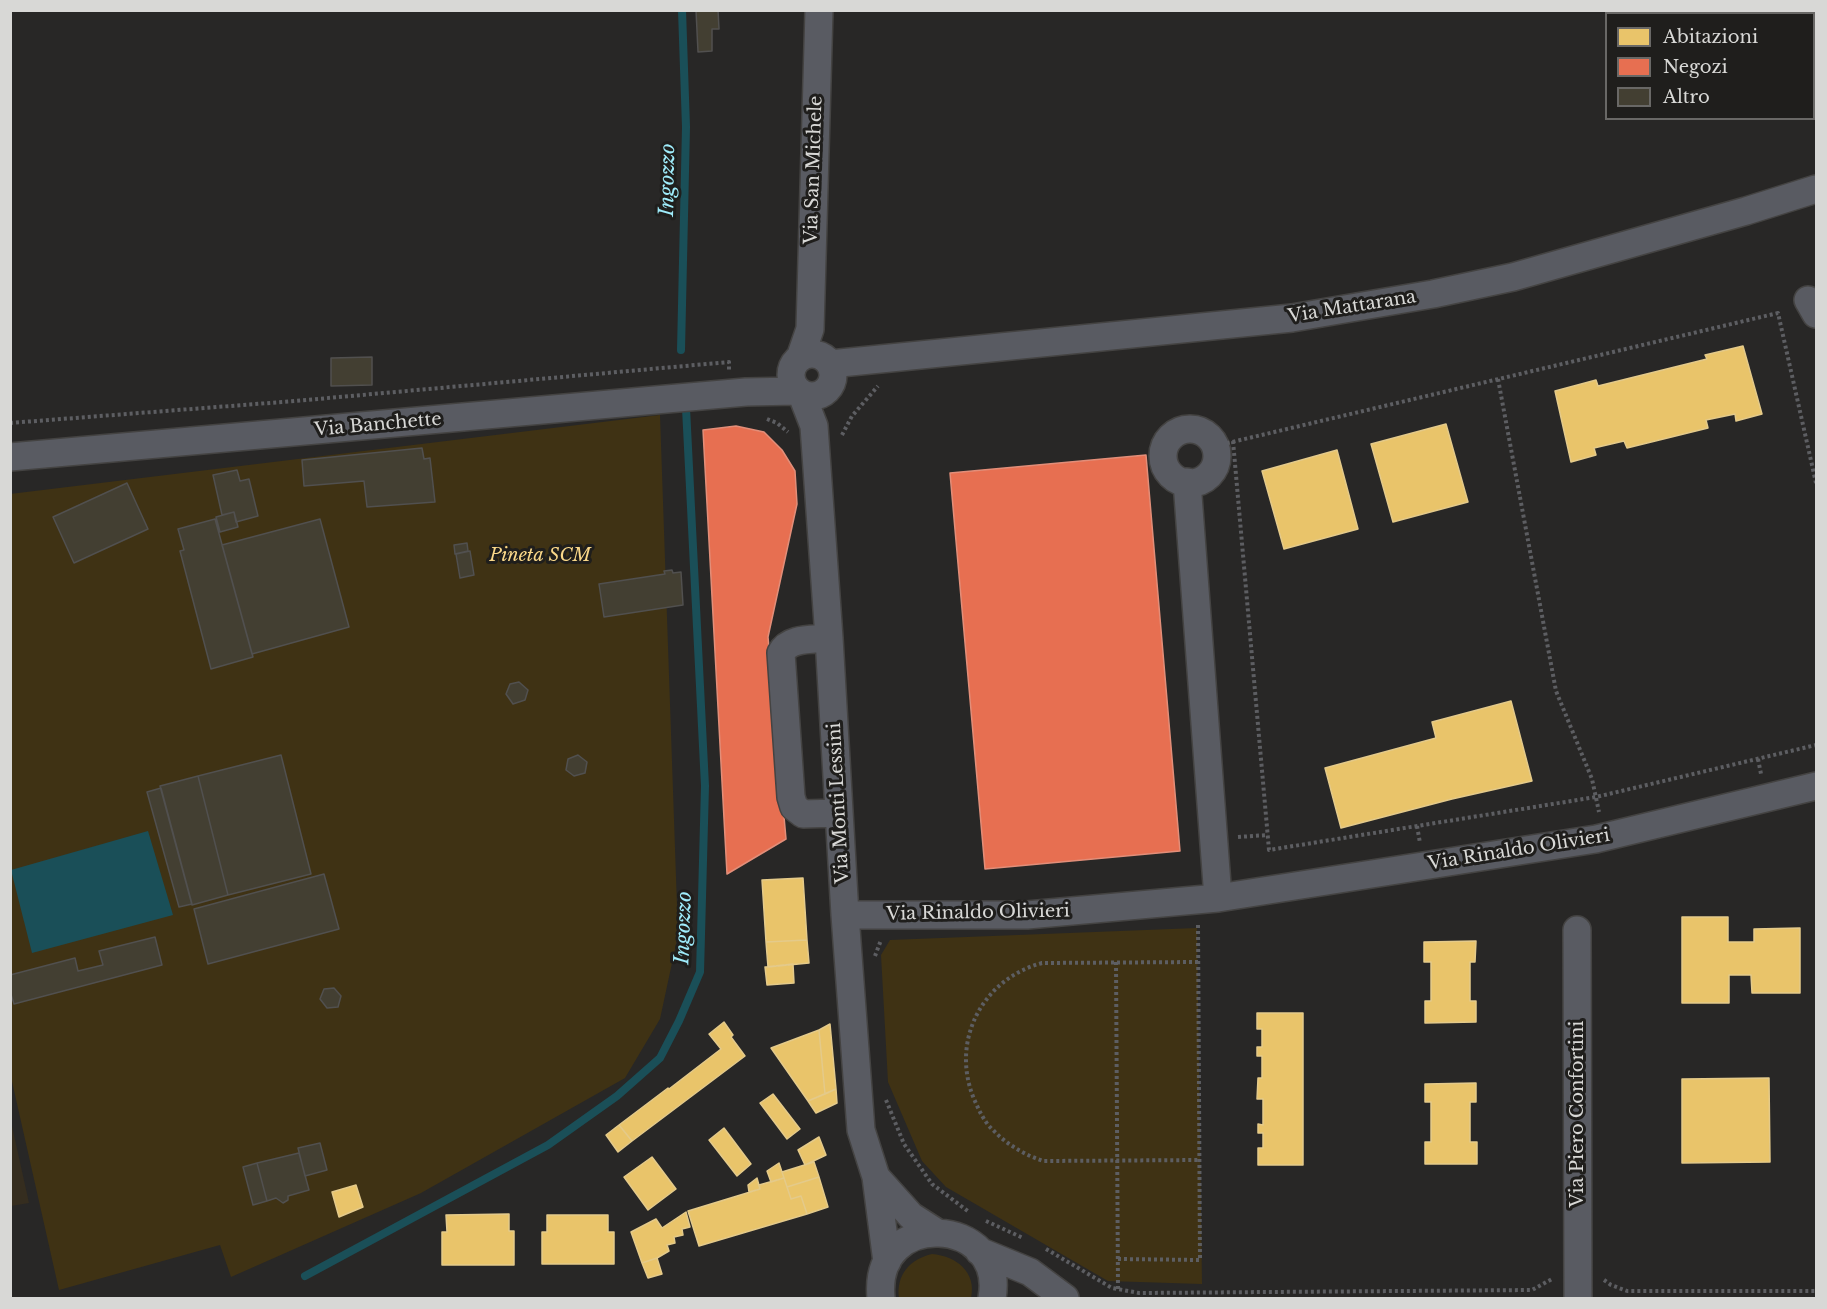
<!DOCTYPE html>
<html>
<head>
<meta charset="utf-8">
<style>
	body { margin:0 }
	#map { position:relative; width:1827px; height:1309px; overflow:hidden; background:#282726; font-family:"Libre Baskerville",serif }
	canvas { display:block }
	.frame { position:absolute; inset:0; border:12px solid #d8d8d6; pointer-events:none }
	.legend { position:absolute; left:1605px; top:12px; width:210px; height:108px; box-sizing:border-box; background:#1f1e1c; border:2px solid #696866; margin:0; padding:8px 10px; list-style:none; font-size:18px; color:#d8d8d6 }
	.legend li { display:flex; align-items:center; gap:12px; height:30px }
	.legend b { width:30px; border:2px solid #696866 }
</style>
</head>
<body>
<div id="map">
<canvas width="1827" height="1309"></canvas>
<div class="frame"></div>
<ul class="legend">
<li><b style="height:16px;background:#e9c46a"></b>Abitazioni</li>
<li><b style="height:16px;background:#e76f51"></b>Negozi</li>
<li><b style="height:16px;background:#433f32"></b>Altro</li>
</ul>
</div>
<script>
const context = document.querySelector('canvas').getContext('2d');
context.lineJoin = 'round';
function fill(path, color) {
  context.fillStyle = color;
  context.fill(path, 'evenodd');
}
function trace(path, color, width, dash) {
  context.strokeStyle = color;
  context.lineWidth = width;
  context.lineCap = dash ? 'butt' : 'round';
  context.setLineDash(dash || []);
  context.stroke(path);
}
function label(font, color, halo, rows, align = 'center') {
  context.font = font + ' "Libre Baskerville",serif';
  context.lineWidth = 6;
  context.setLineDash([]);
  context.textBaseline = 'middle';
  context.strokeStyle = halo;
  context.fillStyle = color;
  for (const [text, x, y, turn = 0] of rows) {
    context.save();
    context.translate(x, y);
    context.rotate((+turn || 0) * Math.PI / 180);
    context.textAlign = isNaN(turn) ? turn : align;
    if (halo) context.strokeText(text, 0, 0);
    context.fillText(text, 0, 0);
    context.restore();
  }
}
fill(new Path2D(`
	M10,1117L29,1203L11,1206H10Z`), '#352d1f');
fill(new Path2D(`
	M660,415L678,935L660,1019L625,1078L421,1193L231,1277L220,1245L59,1290L11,1077L10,494Z
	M1197,928L1202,1284L1108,1281L946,1187L922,1161L888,1082L881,955L890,940Z
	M932,1254C956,1256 977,1272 971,1298H899C896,1275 910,1259 932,1254Z`), '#3f3214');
fill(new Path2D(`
	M148,831L173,915L32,953L11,870Z`), '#1a4f58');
const homes = new Path2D(`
	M1743,346L1762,414L1736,421L1735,414L1706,420L1708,428L1627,448L1624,441L1594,448L1596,455L1571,462L1555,391L1596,380L1598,386L1707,359L1705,355Z
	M1446,424L1468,502L1393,522L1371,444Z
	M1337,450L1358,529L1284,549L1262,471Z
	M1511,701L1532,781L1452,799L1341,828L1325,768L1436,738L1432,722Z
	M803,878L807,940L766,942L762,880Z
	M1682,917H1728V942H1754V929L1800,928V993H1752L1751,975H1729V1003H1682Z
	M807,940L809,963L768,967L766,942Z
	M1476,941L1475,962H1470V1001H1476V1022L1425,1023V1001H1431V962H1424V942Z
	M793,964L794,983L767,985L765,967Z
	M1257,1013H1303V1165H1258V1148H1263V1133H1258V1124L1263,1125V1099H1257L1258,1078H1262V1056H1257V1047H1262V1029H1257Z
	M724,1022L733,1035L731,1037L745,1056L632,1141L619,1125L668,1088L669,1089L721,1049L709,1034Z
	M830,1024L836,1089L825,1094L819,1030Z
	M819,1030L825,1094L808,1101L771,1048Z
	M1769,1078L1770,1162L1682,1163V1079Z
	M1476,1083V1102H1470V1142H1477V1164H1425V1142H1431V1102H1425V1084Z
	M836,1089L837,1103L816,1113L808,1101Z
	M773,1094L800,1129L787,1139L760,1103Z
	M619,1125L632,1141L618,1152L606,1135Z
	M724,1128L751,1164L737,1176L709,1140Z
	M819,1137L826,1155L805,1165L798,1150Z
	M652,1157L676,1189L648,1210L624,1177Z
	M814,1162L819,1177L787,1187L782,1172Z
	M779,1163L784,1178L771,1182L767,1171Z
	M819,1177L828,1207L807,1214L801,1196L791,1199L787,1187Z
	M757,1178L760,1189L749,1192L748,1185Z
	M784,1178L791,1199L801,1196L807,1214L699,1246L688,1211L760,1189L759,1185Z
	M356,1185L363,1207L339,1217L332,1192Z
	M686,1212L690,1227L682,1229L683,1235L674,1237L675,1243L667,1245L669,1251L657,1258L642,1263L631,1232L656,1219L662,1228Z
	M509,1214V1231H514V1265H442V1232H447L446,1215Z
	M547,1215H608V1232H614V1264H542V1232H547Z
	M657,1258L662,1274L648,1278L642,1263Z`);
fill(homes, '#e9c46a');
trace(homes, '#e4ca8a', 1.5);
const shops = new Path2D(`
	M736,426L764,432L782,450L795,471L797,504L768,637L786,839L727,874L703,430Z
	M1146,455L1180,851L985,869L950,473Z`);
fill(shops, '#e76f51');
trace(shops, '#e28e79', 1.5);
trace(new Path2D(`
	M681,350L686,127L682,10
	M305,1276L548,1145L617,1096L660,1058L679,1021L700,972L705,786L686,408`), '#1a4f58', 8);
const building = new Path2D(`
	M696,10H718L719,29H712V51L698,52Z
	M372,357V385L331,386V358Z
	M422,448L424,459L430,458L435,502L367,507L364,481L304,486L302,460Z
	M237,470L240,481L249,479L258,516L236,522L234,512L222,515L213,475Z
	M127,483L148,529L74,563L53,517Z
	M234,512L238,527L220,532L216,517Z
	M215,519L253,657L211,669L180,551L184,550L178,529Z
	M320,519L349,627L252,654L222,545Z
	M467,543L468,551L455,554L454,545Z
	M470,551L474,575L460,578L456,554Z
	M672,570L673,573L681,572L683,605L604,617L599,584L665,574L664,571Z
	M519,682L528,690L525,700L513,704L506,694L510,684Z
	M281,755L311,874L228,895L198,776Z
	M578,755L587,762L585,773L574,776L566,770L568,759Z
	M198,776L228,895L192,905L160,786Z
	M161,788L192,904L179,907L147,792Z
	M324,874L339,929L208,964L194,909Z
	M155,937L162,965L14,1004L10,991V975L75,958L78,971L103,965L99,951Z
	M334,988L341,996L338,1007L327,1008L320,999L324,989Z
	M320,1143L327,1170L305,1176L298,1148Z
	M299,1153L309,1190L288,1196V1200L283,1203L276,1198L267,1201L257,1163Z
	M257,1163L267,1201L253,1205L243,1167Z`);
fill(building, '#433f32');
trace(building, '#51504f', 1.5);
const minor = new Path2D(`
	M1808,300L1816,314
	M791 375a21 21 0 1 1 42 0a21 21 0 1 1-42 0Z
	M800,358L810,329L819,10
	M830,364L1292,318L1433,294L1513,277L1746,211L1816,189
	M802,395L814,426L829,638L845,915L861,1130L876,1177L887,1262
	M1163 456a27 27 0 1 1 54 0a27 27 0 1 1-54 0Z
	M10,457L746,392L797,391
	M1187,482L1218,898
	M829,638C813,640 789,637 781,653L791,797L794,807L803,814L839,813
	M845,915H1027L1218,898L1596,839L1816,786
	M1577,930L1578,1298
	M876,1177L911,1216L936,1232
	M979,1251L1030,1272L1065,1298
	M881,1298C872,1207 1007,1216 992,1298`);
trace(minor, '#444342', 30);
trace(new Path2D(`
	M1498,379L1556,691L1592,779L1599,812
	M767,419L777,423L788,432
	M10,423L295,401L729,362V370
	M842,435L852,416L878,386
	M1233,441L1269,850L1596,797L1816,745
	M1215,446L1778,313L1816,483
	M1758,759L1761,774
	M1417,826L1420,843
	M1238,837L1268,835
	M875,956L881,940
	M1116,962L1118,1289
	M1198,962L1042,963C982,979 950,1041 974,1099C979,1110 984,1122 993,1130C1006,1144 1025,1155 1043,1161L1199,1160
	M886,1100L904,1144L932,1184L969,1212
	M986,1221L1023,1238
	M1046,1249L1112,1288L1139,1293L1532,1290L1552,1279
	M1118,1259L1200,1260L1198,924
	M1604,1280L1611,1285L1627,1291H1816`), '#5d5e62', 4, [3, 3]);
trace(minor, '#595b62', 27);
label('18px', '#d8d8d6', '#1f1e1c', [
	["Via San Michele",814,170,-88],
	["Via Mattarana",1352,307,-9],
	["Via Banchette",378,425,-5],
	["Via Monti Lessini",839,803,-93],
	["Via Rinaldo Olivieri",1519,850,-9],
	["Via Rinaldo Olivieri",978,913,-1],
	["Via Piero Confortini",1578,1114,-90]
]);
label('italic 18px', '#fad889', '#1f1e1c', [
	["Pineta SCM",540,556]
]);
label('italic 20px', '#9fecfb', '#1f1e1c', [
	["Ingozzo",668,180,-89],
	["Ingozzo",684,928,-88]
]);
</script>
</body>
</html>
